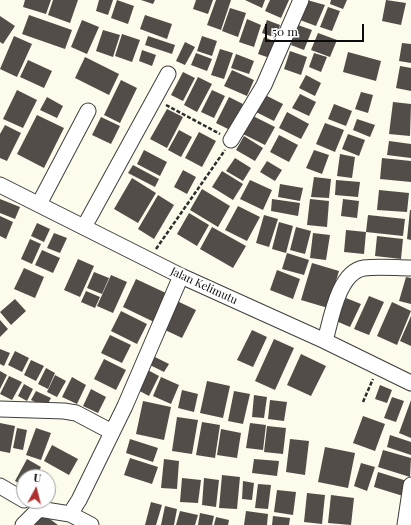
<!DOCTYPE html>
<html>
<head>
<meta charset="utf-8">
<style>
	body { margin:0 }
	#map { position:relative; width:411px; height:525px; overflow:hidden; background:#fdfbeb; font-family:"Playfair Display",serif }
	canvas { display:block }
	.north { position:absolute; left:16px; top:469px; width:40px; height:40px; box-sizing:border-box; background:#fff; border:1px solid #9d9d9d; border-radius:50%; rotate:7deg; font-size:11px; font-weight:700; line-height:16px; text-align:center; color:#0b0b0b }
	.north::after { content:''; display:block; margin:auto; width:14px; height:18px; background:#af2f30; clip-path:polygon(50% 0,100% 100%,50% 72%,0 100%) }
	.scale { position:absolute; left:265px; top:24px; width:99px; height:18px; box-sizing:border-box; border:2px solid #0b0b0b; border-top:0; padding-left:5px; font-size:12px; line-height:14px; white-space:nowrap; color:#0b0b0b; -webkit-text-stroke:3px #fff; paint-order:stroke }
</style>
</head>
<body>
<div id="map">
<canvas width="411" height="525"></canvas>
<div class="north">U</div>
<div class="scale">50 m</div>
</div>
<script>
const context = document.querySelector('canvas').getContext('2d');
context.lineJoin = 'round';
function fill(path, color) {
  context.fillStyle = color;
  context.fill(path, 'evenodd');
}
function trace(path, color, width, dash) {
  context.strokeStyle = color;
  context.lineWidth = width;
  context.lineCap = dash ? 'butt' : 'round';
  context.setLineDash(dash || []);
  context.stroke(path);
}
function label(font, color, halo, rows, align = 'center') {
  context.font = font + ' "Playfair Display",serif';
  context.lineWidth = 4;
  context.setLineDash([]);
  context.textBaseline = 'middle';
  context.strokeStyle = halo;
  context.fillStyle = color;
  for (const [text, x, y, turn = 0] of rows) {
    context.save();
    context.translate(x, y);
    context.rotate((+turn || 0) * Math.PI / 180);
    context.textAlign = isNaN(turn) ? turn : align;
    if (halo) context.strokeText(text, 0, 0);
    context.fillText(text, 0, 0);
    context.restore();
  }
}
fill(new Path2D(`
	M25,0H51L46,14L23,7Z
	M53,0H78L70,23L48,15Z
	M99,0H113L108,15L96,11Z
	M117,0L134,6L128,24L111,18Z
	M141,0H155L153,4Z
	M196,0H213L208,14L193,9Z
	M216,0H231L221,30L207,25Z
	M245,0H265L262,8Z
	M270,0H289L281,18L265,11Z
	M307,0L325,5L316,26L300,20Z
	M331,0H347L343,9L330,4Z
	M386,0L406,3L401,25L382,21Z
	M328,7L340,11L332,31L320,27Z
	M230,8L246,13L238,37L222,31Z
	M29,15L72,30L65,49L22,34Z
	M145,15L172,24L167,39L140,29Z
	M0,16L15,26L3,44L0,42Z
	M247,19L261,25L254,47L239,42Z
	M82,20L99,27L87,54L71,47Z
	M267,20L280,25L276,38L262,33Z
	M298,25L312,30L304,50L291,45Z
	M103,30L120,35L113,57L96,51Z
	M318,33L337,40L330,57L311,50Z
	M122,34L140,40L132,62L115,56Z
	M14,36L32,44L17,77L0,69Z
	M148,36L175,45L172,54L145,45Z
	M202,36L217,41L212,56L197,51Z
	M264,37L276,42L270,58L258,54Z
	M185,42L195,47L185,65L176,61Z
	M402,43L411,44V63L399,61Z
	M220,49L233,53L224,79L211,75Z
	M142,50L156,55L152,66L139,61Z
	M290,51L307,57L301,75L284,69Z
	M348,52L381,61L376,81L343,72Z
	M196,53L212,59L207,71L191,65Z
	M314,53L327,57L321,72L309,67Z
	M236,54L254,61L249,74L231,68Z
	M85,57L119,74L109,95L75,78Z
	M28,60L52,71L44,88L20,77Z
	M400,66L411,68V91L396,88Z
	M232,70L254,80L247,96L224,86Z
	M183,72L195,78L183,101L171,95Z
	M306,75L321,83L315,96L299,88Z
	M198,77L212,84L197,112L184,105Z
	M121,80L137,88L120,123L104,115Z
	M17,90L37,100L23,128L3,119Z
	M212,90L225,96L214,118L201,112Z
	M361,92L373,95L368,113L355,109Z
	M300,94L316,102L309,116L292,108Z
	M265,95L283,104L274,121L256,112Z
	M47,97L63,106L57,118L40,110Z
	M229,97L243,104L230,130L216,123Z
	M393,102L411,104L410,136L389,134Z
	M334,104L352,111L346,126L328,119Z
	M167,109L183,117L167,148L150,139Z
	M287,112L309,124L301,139L279,128Z
	M37,115L64,128L44,168L17,154Z
	M253,116L275,127L265,145L243,134Z
	M101,117L120,126L111,144L92,135Z
	M357,119L375,125L370,137L353,130Z
	M325,123L344,130L335,152L316,144Z
	M5,125L21,133L7,161L0,158V134Z
	M179,130L192,137L181,157L168,150Z
	M199,132L216,141L202,167L185,158Z
	M348,134L365,140L359,156L342,149Z
	M279,135L298,145L289,162L270,152Z
	M244,136L263,148L255,161L236,150Z
	M389,141L411,144V158L387,155Z
	M144,150L167,162L160,176L137,164Z
	M314,150L329,155L322,174L306,168Z
	M340,154L355,157L352,178L337,176Z
	M235,158L251,168L243,181L226,171Z
	M382,158L411,161V182L380,179Z
	M267,161L282,170L275,181L260,172Z
	M133,165L159,179L155,187L128,173Z
	M183,170L196,177L187,194L174,187Z
	M222,171L243,184L233,200L212,187Z
	M314,177L331,179L329,198L311,197Z
	M132,178L156,193L138,223L114,209Z
	M250,180L272,190L263,210L240,199Z
	M336,180L360,182L358,197L335,195Z
	M280,184L303,188L300,201L278,197Z
	M202,189L230,206L218,227L190,210Z
	M379,190L409,193L407,212L377,210Z
	M158,195L174,205L154,239L138,229Z
	M0,199L20,207L15,219L0,213Z
	M272,199L300,203L298,216L271,211Z
	M310,199L329,201L327,227L307,225Z
	M343,199L359,201L357,218L341,216Z
	M238,206L260,217L247,241L225,230Z
	M410,210H411V240L407,239Z
	M189,213L209,225L197,246L177,234Z
	M264,215L278,219L269,247L256,243Z
	M368,215L405,219L403,236L366,232Z
	M0,216L13,222L6,239L0,236Z
	M279,222L293,226L286,253L272,249Z
	M37,223L50,229L44,242L31,236Z
	M212,227L246,246L233,268L200,249Z
	M296,227L311,231L305,254L290,250Z
	M346,230L366,232L364,254L344,252Z
	M54,233L67,238L60,253L47,248Z
	M313,233L330,235L326,260L310,258Z
	M377,236L403,239L401,259L375,256Z
	M30,239L41,244L32,264L21,259Z
	M42,250L60,258L53,273L35,265Z
	M287,253L309,260L304,275L282,269Z
	M78,259L94,266L80,297L64,290Z
	M312,263L339,271L328,308L301,300Z
	M24,268L44,277L35,298L14,289Z
	M277,270L300,279L293,299L270,290Z
	M94,272L109,278L102,294L87,288Z
	M111,275L127,282L113,313L97,306Z
	M406,277L411,278V304L399,301Z
	M136,279L168,294L154,322L123,307Z
	M86,291L100,297L95,308L81,302Z
	M369,296L384,302L369,335L354,329Z
	M346,298L361,304L350,327L336,321Z
	M15,299L26,311L11,325L0,312Z
	M175,300L196,310L182,338L161,328Z
	M392,302L411,311L397,345L377,336Z
	M121,311L147,324L137,344L111,331Z
	M411,316V346L400,341Z
	M0,320L8,329L0,337Z
	M252,330L267,337L253,367L237,360Z
	M110,335L131,345L122,363L101,353Z
	M274,339L294,348L275,390L255,381Z
	M0,349L10,353L4,366L0,364Z
	M15,351L29,358L22,372L8,365Z
	M149,354L169,364L164,372L144,362Z
	M301,354L326,366L311,396L287,385Z
	M104,359L126,370L116,390L94,379Z
	M31,360L44,366L36,381L24,375Z
	M46,368L55,373L48,389L38,384Z
	M144,368L159,376L149,396L134,388Z
	M0,371L7,375L0,389Z
	M55,375L66,381L57,397L47,392Z
	M9,376L22,382L12,400L0,394Z
	M72,377L86,385L77,404L62,397Z
	M161,377L179,385L171,404L153,396Z
	M207,381L230,386L223,418L200,413Z
	M24,384L33,389L27,401L18,396Z
	M380,385L392,390L387,403L375,399Z
	M91,389L106,397L98,413L83,406Z
	M182,390L198,394L194,412L178,408Z
	M36,391L51,398L46,407L31,400Z
	M234,391L250,394L243,424L228,421Z
	M254,395L267,397L264,418L252,417Z
	M392,397L404,401L396,422L384,418Z
	M270,400L287,402L284,421L268,419Z
	M411,400V438L399,433Z
	M143,401L171,407L164,440L136,434Z
	M363,416L385,424L375,451L353,443Z
	M177,417L198,420L192,454L172,451Z
	M202,422L220,425L215,458L196,455Z
	M0,423L15,426L10,453L0,451Z
	M250,423L266,425L263,450L246,448Z
	M267,426L286,428L283,454L264,452Z
	M17,428L27,430L23,450L13,448Z
	M36,428L51,433L41,460L26,455Z
	M221,429L241,433L237,458L217,455Z
	M390,435L411,442V455L387,447Z
	M130,439L158,448L153,462L126,453Z
	M290,439L309,441L305,475L286,472Z
	M52,445L78,459L69,475L44,461Z
	M325,447L355,453L348,488L318,482Z
	M383,450L411,458L410,477L378,467Z
	M130,458L158,467L152,484L124,475Z
	M27,459L41,467L36,477H24V486L15,481Z
	M164,459L179,461L177,489L161,488Z
	M254,459L279,461L277,476L252,473Z
	M361,463L375,467L367,491L354,486Z
	M378,472L407,481L403,496L374,487Z
	M222,475L240,477L237,509L219,508Z
	M182,478L201,480L198,503L180,502Z
	M204,478L219,480L216,507L202,505Z
	M243,481L254,483L252,500L242,499Z
	M258,484L271,485L268,509L255,508Z
	M277,490L296,492L293,515L274,512Z
	M307,493L325,495L322,524L304,522Z
	M331,495L354,498L351,525L328,523Z
	M151,502L162,505L156,525H145Z
	M165,506L177,509L174,525H161Z
	M180,511L198,515L195,525H176Z
	M246,511L268,514L267,525H244Z
	M200,513L214,516L212,525H198Z
	M43,514L58,525H34Z
	M273,516L290,518L289,525H272Z
	M216,517L229,520L228,525H214Z`), '#534d49');
const minor = new Path2D(`
	M231,140L264,85L301,0
	M0,185L181,276L325,341L411,383
	M39,204L88,111
	M84,227L168,74
	M325,341C331,320 338,272 364,268C379,266 396,268 411,268
	M0,409L64,411L76,413L112,432
	M0,486L24,500
	M70,514L91,525
	M23,525L39,509L70,514L79,500L125,406L181,276
	M405,525L411,485`);
trace(minor, '#3e3e3e', 17);
trace(new Path2D(`
	M166,105L220,134
	M156,249L225,150
	M363,402L373,379`), '#2d2d2d', 2.5, [4, 2]);
trace(minor, '#fff', 15);
label('11px', '#0b0b0b', '#fff', [
	["Jalan Kelimutu",204,286,25]
]);
</script>
</body>
</html>
